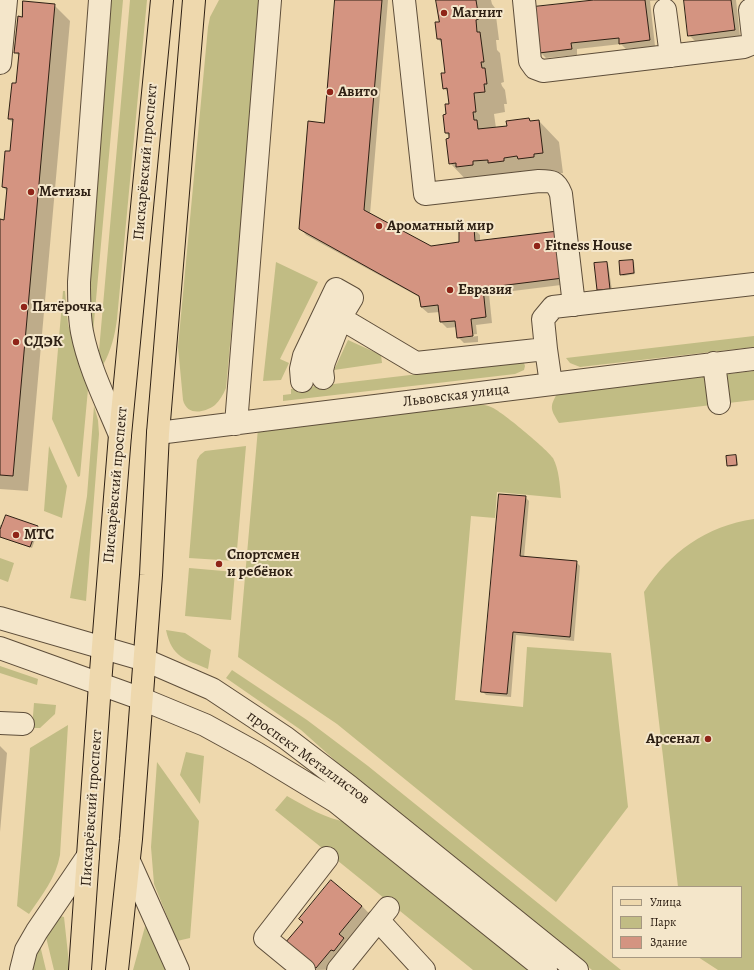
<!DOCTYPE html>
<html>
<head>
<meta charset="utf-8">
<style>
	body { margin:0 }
	#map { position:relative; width:754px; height:970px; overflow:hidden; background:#eed8ad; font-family:Alegreya,serif }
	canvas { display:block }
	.legend { position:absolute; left:612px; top:886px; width:130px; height:72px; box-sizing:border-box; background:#f4e6ca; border:1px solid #a59781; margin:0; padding:5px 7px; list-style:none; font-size:12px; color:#2e2014 }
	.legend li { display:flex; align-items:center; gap:8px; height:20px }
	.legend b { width:20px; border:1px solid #a59781 }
</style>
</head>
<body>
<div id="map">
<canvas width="754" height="970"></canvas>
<ul class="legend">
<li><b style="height:5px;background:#eed8ad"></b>Улица</li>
<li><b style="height:11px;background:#c1bc84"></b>Парк</li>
<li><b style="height:11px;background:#d49481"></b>Здание</li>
</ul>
</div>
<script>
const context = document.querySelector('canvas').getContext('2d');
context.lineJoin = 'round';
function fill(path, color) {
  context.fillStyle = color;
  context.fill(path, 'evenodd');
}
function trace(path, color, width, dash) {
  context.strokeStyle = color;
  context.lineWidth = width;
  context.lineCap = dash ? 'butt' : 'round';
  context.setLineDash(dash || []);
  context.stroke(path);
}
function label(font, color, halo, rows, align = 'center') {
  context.font = font + ' Alegreya,serif';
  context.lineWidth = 4;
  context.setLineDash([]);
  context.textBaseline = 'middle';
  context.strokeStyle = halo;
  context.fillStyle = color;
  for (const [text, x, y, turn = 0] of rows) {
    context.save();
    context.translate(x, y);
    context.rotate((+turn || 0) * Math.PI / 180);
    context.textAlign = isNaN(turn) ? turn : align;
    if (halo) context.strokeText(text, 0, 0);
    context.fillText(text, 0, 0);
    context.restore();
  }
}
fill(new Path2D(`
	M108,0H123L92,344L84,301Z
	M130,0H147L117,319C115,335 111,351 103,365L100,366L98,362Z
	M219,0H262L226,388C223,395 220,400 215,405C204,413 187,416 183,400L178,347L208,27L210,17Z
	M276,262L318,282L280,359L289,363L281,380L263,381Z
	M63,291H65L68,324L73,342L88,389L80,476L78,477L52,419Z
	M754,336V347L580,367L570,363L566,358Z
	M348,340L381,355L382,363L334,370Z
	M521,362L524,363L525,366L524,370L515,374L283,401V395L291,394V389Z
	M754,371V400L559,423C551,410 549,407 557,394Z
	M469,404C477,404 484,404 491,407C500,410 548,450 553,458C559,469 560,486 561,498L497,492L495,518L471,516L455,700L523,707L527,647L611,653L628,807L556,902L337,724L238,657L258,428Z
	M94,406L98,420L99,434L86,601L70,598L87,496Z
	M49,446L67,486L62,518L44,511Z
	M246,446L236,561L189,558L197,460L200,455L205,451Z
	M754,519V970H718L698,957H741V887H678L644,592C670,552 706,526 754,519Z
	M0,558L14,563L8,582L0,579Z
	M189,568L235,572L231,620L185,616Z
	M166,630L185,633L211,650L208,669C185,659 172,658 166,630Z
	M0,666L38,679L37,685L0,673Z
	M232,670L307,720L368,766L621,970H592L358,781L301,730L226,678Z
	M34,703L56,705L55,714L40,728H32Z
	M68,725L60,855C56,878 42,895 29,914L17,906L30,748Z
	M186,752L204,756L200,804L180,775Z
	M157,762L199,821L190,938L177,941L154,884L151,847Z
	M287,796C307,807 325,819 348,822L531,970H473L275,810Z
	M60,916L64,917L68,954L69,970H54L46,937Z
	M146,923L169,970H133Z
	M40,945L46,970H30L33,956Z`), '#c1bc84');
fill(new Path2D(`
	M336,0H388L370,214L430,247L460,243L474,229L480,235V241L558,232L569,284L489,294L492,323L476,325L477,334L462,336V338L478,336V342L464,343L458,337L457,327L447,328L441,322L440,312L428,313L421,307V298L306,235L300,228L325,124Z
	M437,0H491L492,4L495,8L499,40H496L497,50L500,53L504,82L501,83L502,86L505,90L507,104H504L505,112L494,114L496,128L508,127L529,119L532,122L539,121L559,142L563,173L470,184L450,163V137L446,133L450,105L448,92L444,88L446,73L442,43L438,39L440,23Z
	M598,0H663L650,1L655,46L626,49L621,44L577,49V55L546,58L540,52Z
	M685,0H736L740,36L695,41L689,35Z
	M54,5L70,21L28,491L0,489V224L5,221L7,191L3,187L11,152L13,123L9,119L17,84L19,56L15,52L23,18Z
	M632,261L634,262L635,274L623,276L621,274Z
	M607,263L608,264L612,290L600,292L598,290L595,264Z
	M736,456L737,457L738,466L730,467L728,465Z
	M525,497L529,501L524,558L576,562L580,566L574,641L516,635L511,697L486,695L482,691Z
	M0,525L37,527L39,528L32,548L0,537Z
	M0,746L7,753L0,832Z
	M362,906L380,925L357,953L362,958L353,969L316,970L305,961Z`), '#0003');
const building = new Path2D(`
	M335,0H382L364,210L431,246L459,242V230L474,228L475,241L558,231L563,278L483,288L486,317L471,319L473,336L457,338L455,321L440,322L438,305L421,307L419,296L299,229L308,121L324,123Z
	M436,0H476L479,19L476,20L477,32H480L484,62H481L482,68H485L487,84H484L485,92L474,93L476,112H473L474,120H477L478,129L507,126L506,121L529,118L530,121L539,120L543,153L534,154V157L518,159L517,156L504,158V161L488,163V160L473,161V165L456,167V163L449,164L446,139L449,138V133H445L443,115L446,114L445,104H449L447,88L443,89L441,73H445L441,39H437L435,22H439Z
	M594,0H645L650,40L619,44V38L571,43L572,49L539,53L533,7Z
	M684,0H731L735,30L688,36Z
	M23,1L55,4L13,476L0,475V219L4,220L7,188L2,187L5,151H10L13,119H8L12,83H16L19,53H14L18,16L22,17Z
	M633,260L634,273L620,275L619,261Z
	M607,262L610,289L597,290L594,263Z
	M736,455L737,465L727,466L726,456Z
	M499,494L526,496L520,556L577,561L570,637L513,632L507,694L481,692Z
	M6,515L38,526L30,547L0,537V530Z
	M331,880L362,906L339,934L344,938L334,951L331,950L316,968L285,943L303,922L299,919Z`);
fill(building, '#d49481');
trace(building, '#2e2014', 1);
const minor = new Path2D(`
	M100,0L79,282C79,299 79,316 82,332C89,368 106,401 120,435
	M404,0L425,194L539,181C552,181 556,181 561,194L574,305
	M524,0L530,61L535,68L543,71L744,47L751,44L753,37L750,10
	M665,10L671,56
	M0,63L6,0
	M342,319L416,363L546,349L551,384
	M546,349L543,319L553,307L754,284
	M714,363L719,403
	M302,381L301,369L304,356L336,289L352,298L343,313L324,362L322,370L323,378
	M236,424L270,0
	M158,433L754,359
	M0,618L145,660L212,689L286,738L350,787L577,970
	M0,648L142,699L205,725L256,753L335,801L546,970
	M0,723L23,724
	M129,861L178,970
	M378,920L424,970
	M21,970L26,950L37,931L88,856
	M304,970L265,938L327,858
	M338,970L388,908`);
const major = new Path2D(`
	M80,970L100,684L120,435L162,0
	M117,970L131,839L151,575L158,433L194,0`);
trace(minor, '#5e4e3a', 24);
trace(major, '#2e2014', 24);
trace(minor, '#f4e6ca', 22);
trace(major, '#eed8ad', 22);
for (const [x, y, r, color] of [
	[444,13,4,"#8f2418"],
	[330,92,4,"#8f2418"],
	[31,192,4,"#8f2418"],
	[379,226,4,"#8f2418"],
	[537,246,4,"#8f2418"],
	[450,290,4,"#8f2418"],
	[24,307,4,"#8f2418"],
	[16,342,4,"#8f2418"],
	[16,535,4,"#8f2418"],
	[219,564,4,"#8f2418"],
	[708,739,4,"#8f2418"]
]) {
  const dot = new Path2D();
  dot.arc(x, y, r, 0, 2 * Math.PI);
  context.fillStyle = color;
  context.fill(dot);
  trace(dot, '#f4e6ca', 1.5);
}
label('bold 15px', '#2e2014', '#f4e6ca', [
	["Магнит",452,13],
	["Авито",338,92],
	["Метизы",39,192],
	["Ароматный мир",387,226],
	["Fitness House",545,246],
	["Евразия",458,290],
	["Пятёрочка",32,307],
	["СДЭК",24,342],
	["МТС",24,535],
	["Спортсмен",227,555],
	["и ребёнок",227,572],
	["Арсенал",700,739,"right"]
], 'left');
label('15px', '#2e2014', '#f4e6ca', [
	["Пискарёвский проспект",146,162,-85],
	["Львовская улица",456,396,-7],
	["Пискарёвский проспект",116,485,-85],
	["проспект Металлистов",308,758,36],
	["Пискарёвский проспект",92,808,-86]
]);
</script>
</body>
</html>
